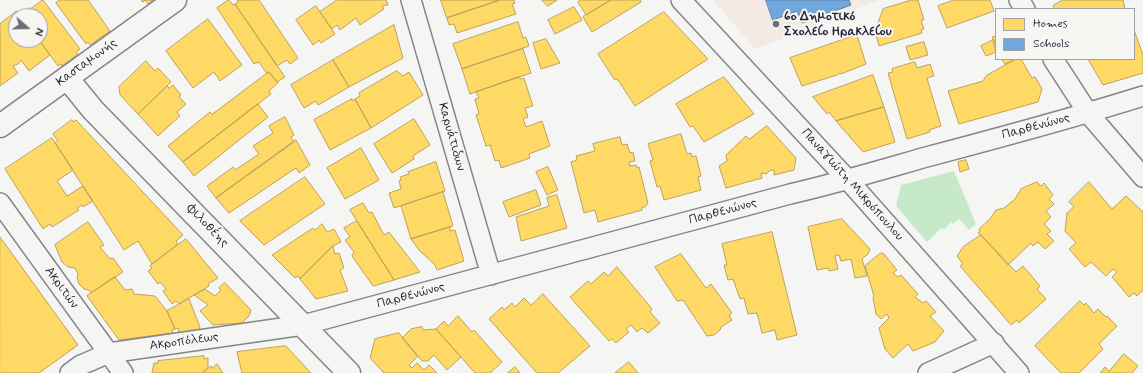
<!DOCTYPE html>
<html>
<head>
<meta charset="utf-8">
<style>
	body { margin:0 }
	#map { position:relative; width:1143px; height:373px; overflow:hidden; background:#f5f5f3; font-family:Mynerve,sans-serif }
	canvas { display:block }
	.legend { position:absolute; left:995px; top:8px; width:140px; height:52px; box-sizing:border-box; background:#f6f6f2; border:1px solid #a1a1a9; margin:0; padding:5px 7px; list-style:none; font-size:12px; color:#22223b }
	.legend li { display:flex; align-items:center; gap:8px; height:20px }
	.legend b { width:20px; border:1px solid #a1a1a9 }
	.north { position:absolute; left:8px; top:8px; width:40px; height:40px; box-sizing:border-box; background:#f6f6f2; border:1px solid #a1a1a9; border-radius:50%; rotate:110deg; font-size:11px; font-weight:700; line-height:16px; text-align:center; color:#22223b }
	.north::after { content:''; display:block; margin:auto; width:14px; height:18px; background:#6c6c7b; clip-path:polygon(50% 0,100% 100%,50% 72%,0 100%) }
</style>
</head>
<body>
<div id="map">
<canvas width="1143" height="373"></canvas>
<ul class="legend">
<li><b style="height:11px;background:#ffd966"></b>Homes</li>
<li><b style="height:11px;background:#6fa8dc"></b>Schools</li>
</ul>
<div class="north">N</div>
</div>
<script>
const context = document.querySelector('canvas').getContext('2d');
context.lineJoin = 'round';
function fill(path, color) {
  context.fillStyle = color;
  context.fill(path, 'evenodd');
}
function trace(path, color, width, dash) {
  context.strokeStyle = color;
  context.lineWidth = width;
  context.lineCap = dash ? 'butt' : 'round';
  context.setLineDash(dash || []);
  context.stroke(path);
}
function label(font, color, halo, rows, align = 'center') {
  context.font = font + ' Mynerve,sans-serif';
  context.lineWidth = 4;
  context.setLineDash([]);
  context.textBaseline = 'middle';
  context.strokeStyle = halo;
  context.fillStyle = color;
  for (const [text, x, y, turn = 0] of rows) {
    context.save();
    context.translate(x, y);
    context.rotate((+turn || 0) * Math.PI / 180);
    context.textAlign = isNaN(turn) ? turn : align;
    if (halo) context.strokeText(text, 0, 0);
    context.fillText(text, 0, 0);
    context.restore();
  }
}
fill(new Path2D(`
	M713,0H879L755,49Z`), '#f3eae4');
fill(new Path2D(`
	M954,171L976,224L969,230L959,219L953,224L951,222L945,229L941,228L927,242L896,206L901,185Z`), '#c6e9ca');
const homes = new Path2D(`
	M43,0L80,49L76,52L78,54L62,66L61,64L58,66L39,40L40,16H21Z
	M60,0H88L110,31L90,45L88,42L86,44L56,3Z
	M142,0H153L148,4L145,0L143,2Z
	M229,0L233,5L235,4L285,77L277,82L269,72L267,74L259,62L254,64L217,8Z
	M237,0H259L298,58L290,64L287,60L277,66L235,4L238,2Z
	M337,0H386L388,5L382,6L384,9L360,25L356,18L340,30L337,25L332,29L320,12Z
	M441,0H500L447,18Z
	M500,0H514L515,3L512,4L516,14L457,33L454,24L449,25L447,18Z
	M542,0H557L548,6Z
	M581,0H611L586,15L578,2Z
	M611,0H640L641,2L592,32L583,17Z
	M912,0H918L924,20H921L924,29L921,30L922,33L879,46L874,27L877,26L883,9Z
	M954,0H990L994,11L947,28L938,6Z
	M1063,0H1123L1125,9H1055L1053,6Z
	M316,6L335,34L321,43L319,40L313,45L296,20Z
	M574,7L582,20L555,34L548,20Z
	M17,11L22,16H16V40H39L50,55L29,71L21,60L18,64L13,66L18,73L0,86V24Z
	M664,12L708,59L635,106L618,80L614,79L598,54Z
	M208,19L242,65L220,81L214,72L193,88L166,51Z
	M518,22L523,38L526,37L529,46L462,69L453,44Z
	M394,25L403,58L349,87L333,60Z
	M1134,30L1143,55V73L1103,85L1088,59H1134Z
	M996,33V46L992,37L996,36Z
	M857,35L866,64L841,74L840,73L837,75L802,86L790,58Z
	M546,39L560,63L541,69L533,43Z
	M993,40L996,52L986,56L981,46Z
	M924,42L928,55L910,60L906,47Z
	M523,49L531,73L470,94L462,69Z
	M1002,59H1016L1005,64Z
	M1016,59H1021L1032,78L1035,77L1042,89L1038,102L959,124L948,91L983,81L986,76Z
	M333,60L349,87L318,105L316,101L304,108L291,85Z
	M146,61L155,71L158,68L171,82L138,114L120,95L119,87Z
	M915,62L917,68L930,64L934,76L927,78L941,126L929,130L930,132L907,139L888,73L893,72L892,69Z
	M397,71L403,76L409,72L423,95L371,128L355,99L360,96L359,93Z
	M269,72L278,83L269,91L271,94L183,162L168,146L210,112L212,114Z
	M873,75L884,107L836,121L829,112L827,114L813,97Z
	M519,77L520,79L524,78L533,106L525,108L528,117L523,119L526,127L542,121L550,146L529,154L530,158L501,168L499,160L495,161L490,145L486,146L476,115L479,114L475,99L479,98L476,92Z
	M724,77L754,114L704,142L693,126L690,127L676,104Z
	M173,85L181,95L179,97L186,104L177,112L180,116L158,136L138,114L167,86L169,88Z
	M352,99V101L355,99L371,128L330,150L314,120Z
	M258,104L268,117L194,176L183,162Z
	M884,107L895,142L863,152L836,121Z
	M285,117L294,135L291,137L294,142L216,198L207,186L233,167L235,170L259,154L253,146L273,133L269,126Z
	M414,119L430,145L413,156L414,159L392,173L374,144Z
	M72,120L73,122L76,120L183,235L176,241L178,244L152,264L138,241L124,250L55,143L58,141L53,134Z
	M767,126L796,158L794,170L774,175V170H771L766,174L761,173L762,178L726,188L719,166L727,161L726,155L746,136L749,139Z
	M681,134L687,154L691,153L692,157L696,156L701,176L698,177L701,190L664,200L660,186L657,187L650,161L653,160L648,144Z
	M620,137L622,145L627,144L630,153L633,152L635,161L629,162L630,166L636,165L637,168L639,167L648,203L645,207H642V210L598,222L595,210L584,213L571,162L577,160L576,156L595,151L593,144Z
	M52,138L73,170L57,181L67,196L83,186L93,201L83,207L82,205L77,208L79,210L52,227L50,224L43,229L5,169Z
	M296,140L310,165L299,173L296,168L229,213L216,198Z
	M361,148L379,180L345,199L327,168Z
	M966,160L969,169L960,172L958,162Z
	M436,162L445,191L394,208L389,193L401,189L399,181L401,180L400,177L409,174L408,172Z
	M548,167L558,190L547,195L536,172Z
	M305,177L325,204L264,245L240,221Z
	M1037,182L1041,186L1044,183L1053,195L1049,199L1054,204L1046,211L1051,217L1044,224L1051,231L1047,234L1054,241L1045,249L1038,242L1033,246L1031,243L1008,265L981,235L978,233L980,231L979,229L990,219L996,210L1004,208L1015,199L1021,189Z
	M1089,182L1112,209L1126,196L1143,212V290L1137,296L1134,293L1129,297L1112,277L1117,272L1113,269L1106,276L1091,262L1085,267L1069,249L1076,243L1065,231L1067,213L1074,207L1069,202Z
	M536,190L541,205L509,217L503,202Z
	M443,192L453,226L411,239L401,206Z
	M557,195L567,228L521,241L516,217L549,206L547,198Z
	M363,203L369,213L372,212L384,235L389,232L420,272L394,280L350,210Z
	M842,219L870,249L868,254L862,259L867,276L855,278L851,259L841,261L839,255L835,256L838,269L829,271L828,268L817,270L808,227Z
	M357,221L394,280L373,286L352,256L354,252L345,240L350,237L344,228Z
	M88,222L104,245L100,247L110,259L113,258L123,272L91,293L89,290L84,289L79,284L77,278L78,274L75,268L68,267L62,262L55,245Z
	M322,224L327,232L334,229L341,242L333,246L300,279L298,276L295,278L272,255L313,228L315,230Z
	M450,227V231L455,230L464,261L437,270L435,265L419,250L411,239Z
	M772,232L797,335L777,340L775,330L762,333L757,313L748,314L744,298L740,299L733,279L728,280L724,265H727L722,244Z
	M981,235L1016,272L1023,266L1040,286L1037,289L1046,299L1019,323L1017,320L1011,325L960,266L963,264L957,256L963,247Z
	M0,237L78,345L39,373H0Z
	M186,239L218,278L208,284L209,286L179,304L176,301L172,304L163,291L166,289L160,282L158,284L148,271L152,268L150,266Z
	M333,246L335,254L339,253L344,268L340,270L348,291L316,299L300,279Z
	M881,253L884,254L897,270L893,273L898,277L901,275L918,294L915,297L923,303L926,301L936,312L930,316L944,331L935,342L913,351L908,344L893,358L885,349L879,328L889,318L887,314L881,319L876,314L873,298L874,296L865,266Z
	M681,254L706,288L711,284L732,313L729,315L732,320L721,327L720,330L714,335L707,336L683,300L677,301L655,267Z
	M617,267L652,309L650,312L660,323L648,333L642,328L637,332L631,325L626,329L629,332L616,343L612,339L609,341L570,297L588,281L591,284L604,272L608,276Z
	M115,277L125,290L132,289L134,294L155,296L167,311L175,329L172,330L173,333L119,340L87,296Z
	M225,283L251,310L249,316L242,323L213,325L200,311L208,305L194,295L205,289L215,296L221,290L219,288Z
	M543,294L590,346L558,373H537L489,319L502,307L504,310L512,303L515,307L524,298L531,305Z
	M189,299L200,327L199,331L179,333L178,328L175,329L167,311Z
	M1080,301L1084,305L1086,303L1094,313L1098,309L1106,317L1107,316L1117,326L1099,344L1103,349L1079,373H1061L1035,346Z
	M458,316L472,332L474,330L502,362L490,373H475L436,329L444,321L448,326Z
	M422,327L423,330L436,329L461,357L447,370L434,355L428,361H422L402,338L411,329Z
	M399,333L418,356L409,365L412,368L417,363L424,370L429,365L437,373H384L370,358L375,339Z
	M286,346L311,373H242L237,352Z
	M1124,354L1138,366L1132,373H1100L1105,367L1109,371Z
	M204,356V359L208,358V368L202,373H152L154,363H158V361Z
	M629,362L638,373H615Z
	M217,364L223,373H202L211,366L212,368Z
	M515,367L520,373H508Z`);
fill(homes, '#ffd966');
trace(homes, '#bda259', 1);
const schools = new Path2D(`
	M766,0H849L851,5L802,23L797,11L773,20Z`);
fill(schools, '#6fa8dc');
trace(schools, '#5880ac', 1);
const minor = new Path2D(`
	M411,0L491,275
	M681,0L848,180L1019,373
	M1019,0L1025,9
	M1053,59L1088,113L1143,177
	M0,203L123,373
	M70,373L81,365L109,353L303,325L790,194C838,183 884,169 930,156C1002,137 1073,118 1143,96
	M928,373L994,343`);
const tertiary = new Path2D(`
	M67,78L93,110L349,373
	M0,126L175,0`);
trace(minor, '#858589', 22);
trace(tertiary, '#858589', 25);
trace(minor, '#f5f5f3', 19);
trace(tertiary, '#f5f5f3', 22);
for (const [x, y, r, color] of [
	[776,24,4,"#6c6c7b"]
]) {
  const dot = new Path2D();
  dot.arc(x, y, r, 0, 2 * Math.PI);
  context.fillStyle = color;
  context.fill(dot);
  trace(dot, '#f6f6f2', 1.5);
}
label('bold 13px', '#22223b', '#f6f6f2', [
	["6ο Δημοτικό",784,17],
	["Σχολείο Ηρακλείου",784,32]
], 'left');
label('13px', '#22223b', '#f6f6f2', [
	["Κασταμονής",87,63,-36],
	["Παρθενώνος",1036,127,-15],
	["Καρυάτιδων",451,137,74],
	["Παναγιώτη Μικρόπουλου",852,185,48],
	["Παρθενώνος",723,212,-15],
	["Φιλοθέης",207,226,46],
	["Ακριτών",61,288,54],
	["Παρθενώνος",411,296,-15],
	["Ακροπόλεως",184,342,-8]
]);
</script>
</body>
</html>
